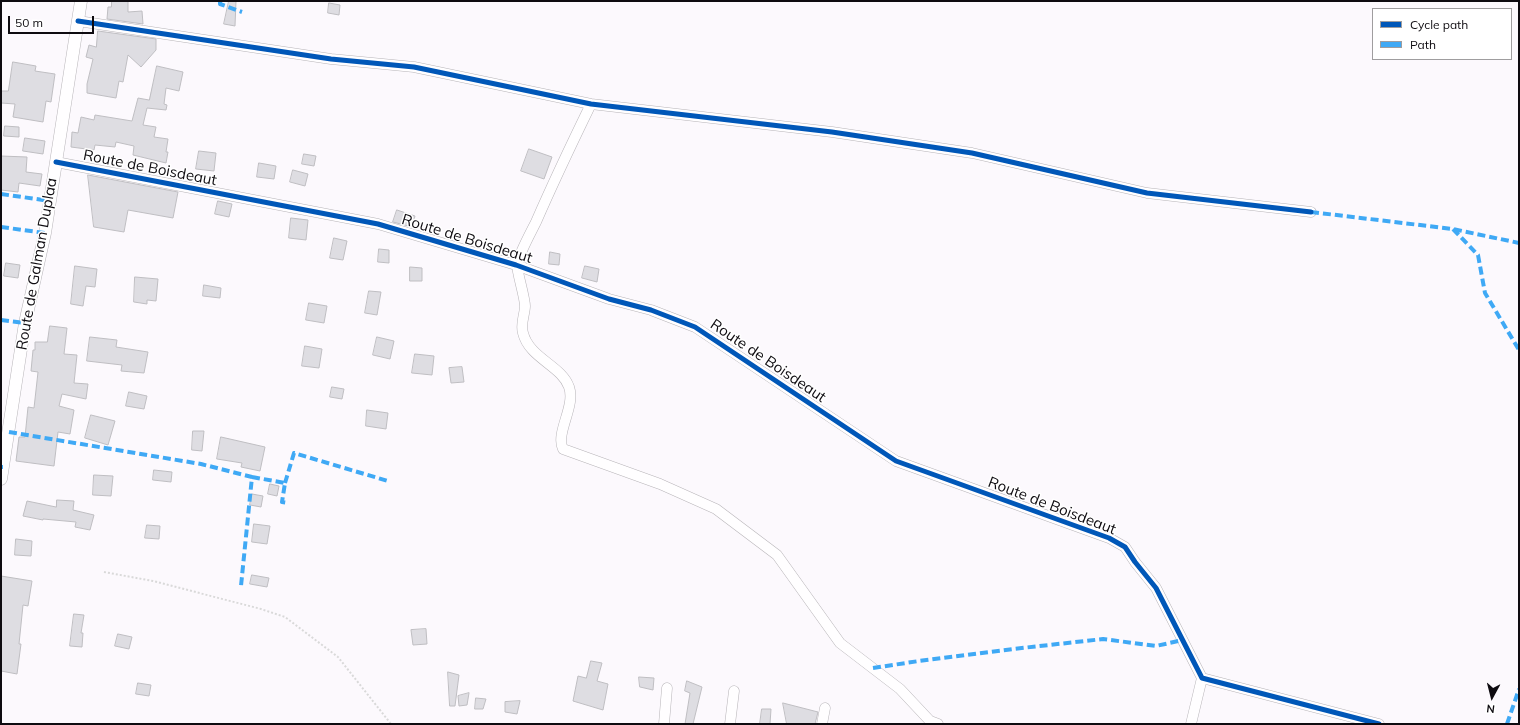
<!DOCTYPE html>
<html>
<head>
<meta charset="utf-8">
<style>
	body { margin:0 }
	#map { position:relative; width:1520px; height:725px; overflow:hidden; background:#fcf9fd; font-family:Mulish,sans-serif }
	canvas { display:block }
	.frame { position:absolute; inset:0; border:2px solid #0e0b10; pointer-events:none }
	.legend { position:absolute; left:1372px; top:8px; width:140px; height:52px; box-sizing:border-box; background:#fff; border:1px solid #9f9d9f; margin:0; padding:5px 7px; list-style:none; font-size:12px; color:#0e0b10 }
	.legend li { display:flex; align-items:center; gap:8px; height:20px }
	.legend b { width:20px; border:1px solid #9f9d9f }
	.north { position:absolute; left:1472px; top:677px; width:40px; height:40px; -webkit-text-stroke:3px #fff; paint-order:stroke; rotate:187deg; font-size:11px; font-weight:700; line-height:16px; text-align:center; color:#0e0b10 }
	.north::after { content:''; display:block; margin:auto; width:14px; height:18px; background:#0e0b10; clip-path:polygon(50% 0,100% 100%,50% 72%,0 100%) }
	.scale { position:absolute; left:8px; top:16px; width:86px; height:18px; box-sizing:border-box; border:2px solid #0e0b10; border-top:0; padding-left:5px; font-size:12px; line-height:14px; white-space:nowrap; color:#0e0b10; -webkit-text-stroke:3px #fff; paint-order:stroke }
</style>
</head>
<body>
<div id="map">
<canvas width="1520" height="725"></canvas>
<div class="frame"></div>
<ul class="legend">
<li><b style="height:5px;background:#0057b8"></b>Cycle path</li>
<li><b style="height:5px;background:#3fa9f5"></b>Path</li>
</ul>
<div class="north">N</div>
<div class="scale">50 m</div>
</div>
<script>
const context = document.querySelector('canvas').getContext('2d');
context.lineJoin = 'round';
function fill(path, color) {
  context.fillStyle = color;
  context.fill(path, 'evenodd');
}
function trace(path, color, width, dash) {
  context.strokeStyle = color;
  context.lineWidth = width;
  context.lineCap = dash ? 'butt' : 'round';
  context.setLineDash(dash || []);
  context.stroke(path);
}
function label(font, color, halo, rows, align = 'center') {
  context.font = font + ' Mulish,sans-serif';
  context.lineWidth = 3;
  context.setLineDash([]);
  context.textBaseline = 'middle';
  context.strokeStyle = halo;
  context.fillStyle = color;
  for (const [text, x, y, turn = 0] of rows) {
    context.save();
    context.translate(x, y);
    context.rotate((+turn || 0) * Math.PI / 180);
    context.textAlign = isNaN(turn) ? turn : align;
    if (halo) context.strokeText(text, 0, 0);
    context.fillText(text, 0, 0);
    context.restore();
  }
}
const building = new Path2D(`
	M112,1H128V12L142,11L143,24L107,19L108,7H111Z
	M229,1H236L235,26L224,24Z
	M329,3L340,5L339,15L328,13Z
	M98,31L156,39V50L141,67L128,55L123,82L119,81L116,98L87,93V84L93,59L86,57L89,45L96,47Z
	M13,62L36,66L35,71L55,74L51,102L46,101L43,122L13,117L15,104L1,103V91H8Z
	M157,66L183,72L179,91L166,88L164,104L167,105L166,110L147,108L143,125L156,127L154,137L168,139L166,152H168L166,163L133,155L134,146L116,142L115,147L95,145L94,150L71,147L72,132L78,133L81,117L94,120L95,115L132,121L138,98L149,100Z
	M5,126L19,127V137L4,136Z
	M25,138L45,141L43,154L23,151Z
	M529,149L552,157L544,179L521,171Z
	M199,151L216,153L214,171L196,169Z
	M304,154L316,156L314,166L302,164Z
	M1,156L27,157L26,172L42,174L40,186L19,183L18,192L1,190Z
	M259,163L276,166L274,179L257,177Z
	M293,170L308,174L305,186L290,182Z
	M88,175L178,192L173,218L128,210L124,232L94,227Z
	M218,201L232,204L229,217L215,214Z
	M397,210L415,216L412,227L393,222Z
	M291,218L308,220L306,240L289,238Z
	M334,238L347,241L343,260L330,258Z
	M379,249L389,250V263L378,262Z
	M550,252L560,254L559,265L549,264Z
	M6,263L20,265L18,278L4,276Z
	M75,266L97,269L95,287L86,286L83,306L71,304Z
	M585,266L599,269L597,282L582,278Z
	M410,267L422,268V281H410Z
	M135,277L158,279L156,301L147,300V304L134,302Z
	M204,285L221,288L220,298L203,296Z
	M369,291L381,292L377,315L365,313Z
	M309,303L327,306L324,323L306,320Z
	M50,326L67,328L64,354L77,355L74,383L88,384L86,399L62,394L59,406L74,410L70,434L58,432L54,466L16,461L19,437H25L28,407L34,408L38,372L31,371L33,350H35V342H47Z
	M90,337L117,340L116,347L148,352L144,373L121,371L122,365L87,361Z
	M377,337L394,341L390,359L373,355Z
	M305,346L322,349L319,368L302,366Z
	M415,354L434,356L432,375L412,373Z
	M462,367L464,382L451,383L449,368Z
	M332,387L344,389L342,399L330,397Z
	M129,392L147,396L144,409L126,406Z
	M367,410L388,413L386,429L366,426Z
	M91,415L115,421L108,445L85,438Z
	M193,431H204L202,451L192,450Z
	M221,437L265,447L260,471L241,467L242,463L217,459Z
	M154,470L172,472L171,482L153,480Z
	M94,475L113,476L111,496L93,495Z
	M270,484L279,486L277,496L268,494Z
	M252,494L263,496L261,507L250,505Z
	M57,500L74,501L73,510L94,515L90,530L75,527L76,522L43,519V520L23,516L27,501L56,507Z
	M254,524L270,526L267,544L252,542Z
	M147,525L160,526L159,539L145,538Z
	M16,539L32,541L31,556L15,555Z
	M252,575L269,578L267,587L250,584Z
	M1,576L32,581L28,606L23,605L19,644H21L17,674L1,671Z
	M74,614L84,615L81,633H83L82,647L70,646Z
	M426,629L427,644L413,645L411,630Z
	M118,634L132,637L129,649L115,646Z
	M591,661L602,663L597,681L608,684L603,710L573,701L578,676L586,678Z
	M448,672L459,675L455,706H450Z
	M639,677L654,678L653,690L640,687Z
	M687,681L702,687L693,724H685L690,693L685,691Z
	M138,683L151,685L149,696L136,694Z
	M469,693L467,705L459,706L458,696Z
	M476,698L486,699L483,709H475Z
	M520,701L517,714L505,712V702Z
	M783,703L818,712L815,724H787Z
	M762,709H771L770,724H760Z`);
fill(building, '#dedde2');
trace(building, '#bfbec2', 1);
const minor = new Path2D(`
	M78,21L331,59L414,67L591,104L832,132L972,153L1147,193L1311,212
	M591,104C572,143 553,183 536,222C530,234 520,252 517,264C516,269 525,297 525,306C525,314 520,324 523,333C529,358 562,366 569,387C576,406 555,433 563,449L660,484L716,509L777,555L840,643L900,689L930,721L938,724
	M56,162L378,224L516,265L609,299L651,310L695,327L896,461L1109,538L1125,547L1135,562L1156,588L1202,678L1379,724
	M664,724L667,688
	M730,724L734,691
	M822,724L825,708
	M1191,724L1202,678`);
const tertiary = new Path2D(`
	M1,479L25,323L45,233L81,1`);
trace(minor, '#b7b4b8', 11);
trace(tertiary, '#b7b4b8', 13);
trace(new Path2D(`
	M104,572L153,581L261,609L285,617L338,657L391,724`), '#d9d9d9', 2, [2, 2]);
trace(minor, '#fffeff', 10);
trace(tertiary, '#fffeff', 12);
trace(new Path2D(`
	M220,1V4L242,12
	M1,194L50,201
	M1311,212L1453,229L1519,243
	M1,227L45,233
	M1453,229L1478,255L1485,293L1519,350
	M1,320L25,323
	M9,432L201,464L252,477L241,586
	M1,467H3
	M252,477L285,483L282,502L289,503
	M285,483L294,453L388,481
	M873,668L919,661L1013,649L1103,639L1156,646L1183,640
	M1507,724L1519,689`), '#3fa9f5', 4, [8, 4]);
trace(new Path2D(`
	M78,21L331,59L414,67L591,104L832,132L972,153L1147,193L1311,212
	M56,162L378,224L516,265L609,299L651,310L695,327L896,461L1109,538L1125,547L1135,562L1156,588L1202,678L1379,724`), '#0057b8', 5);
label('15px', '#0e0b10', '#fff', [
	["Route de Boisdeaut",150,168,11],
	["Route de Boisdeaut",467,239,17],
	["Route de Galman Duplaa",37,264,-80],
	["Route de Boisdeaut",768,361,34],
	["Route de Boisdeaut",1052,506,21]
]);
</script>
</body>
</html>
